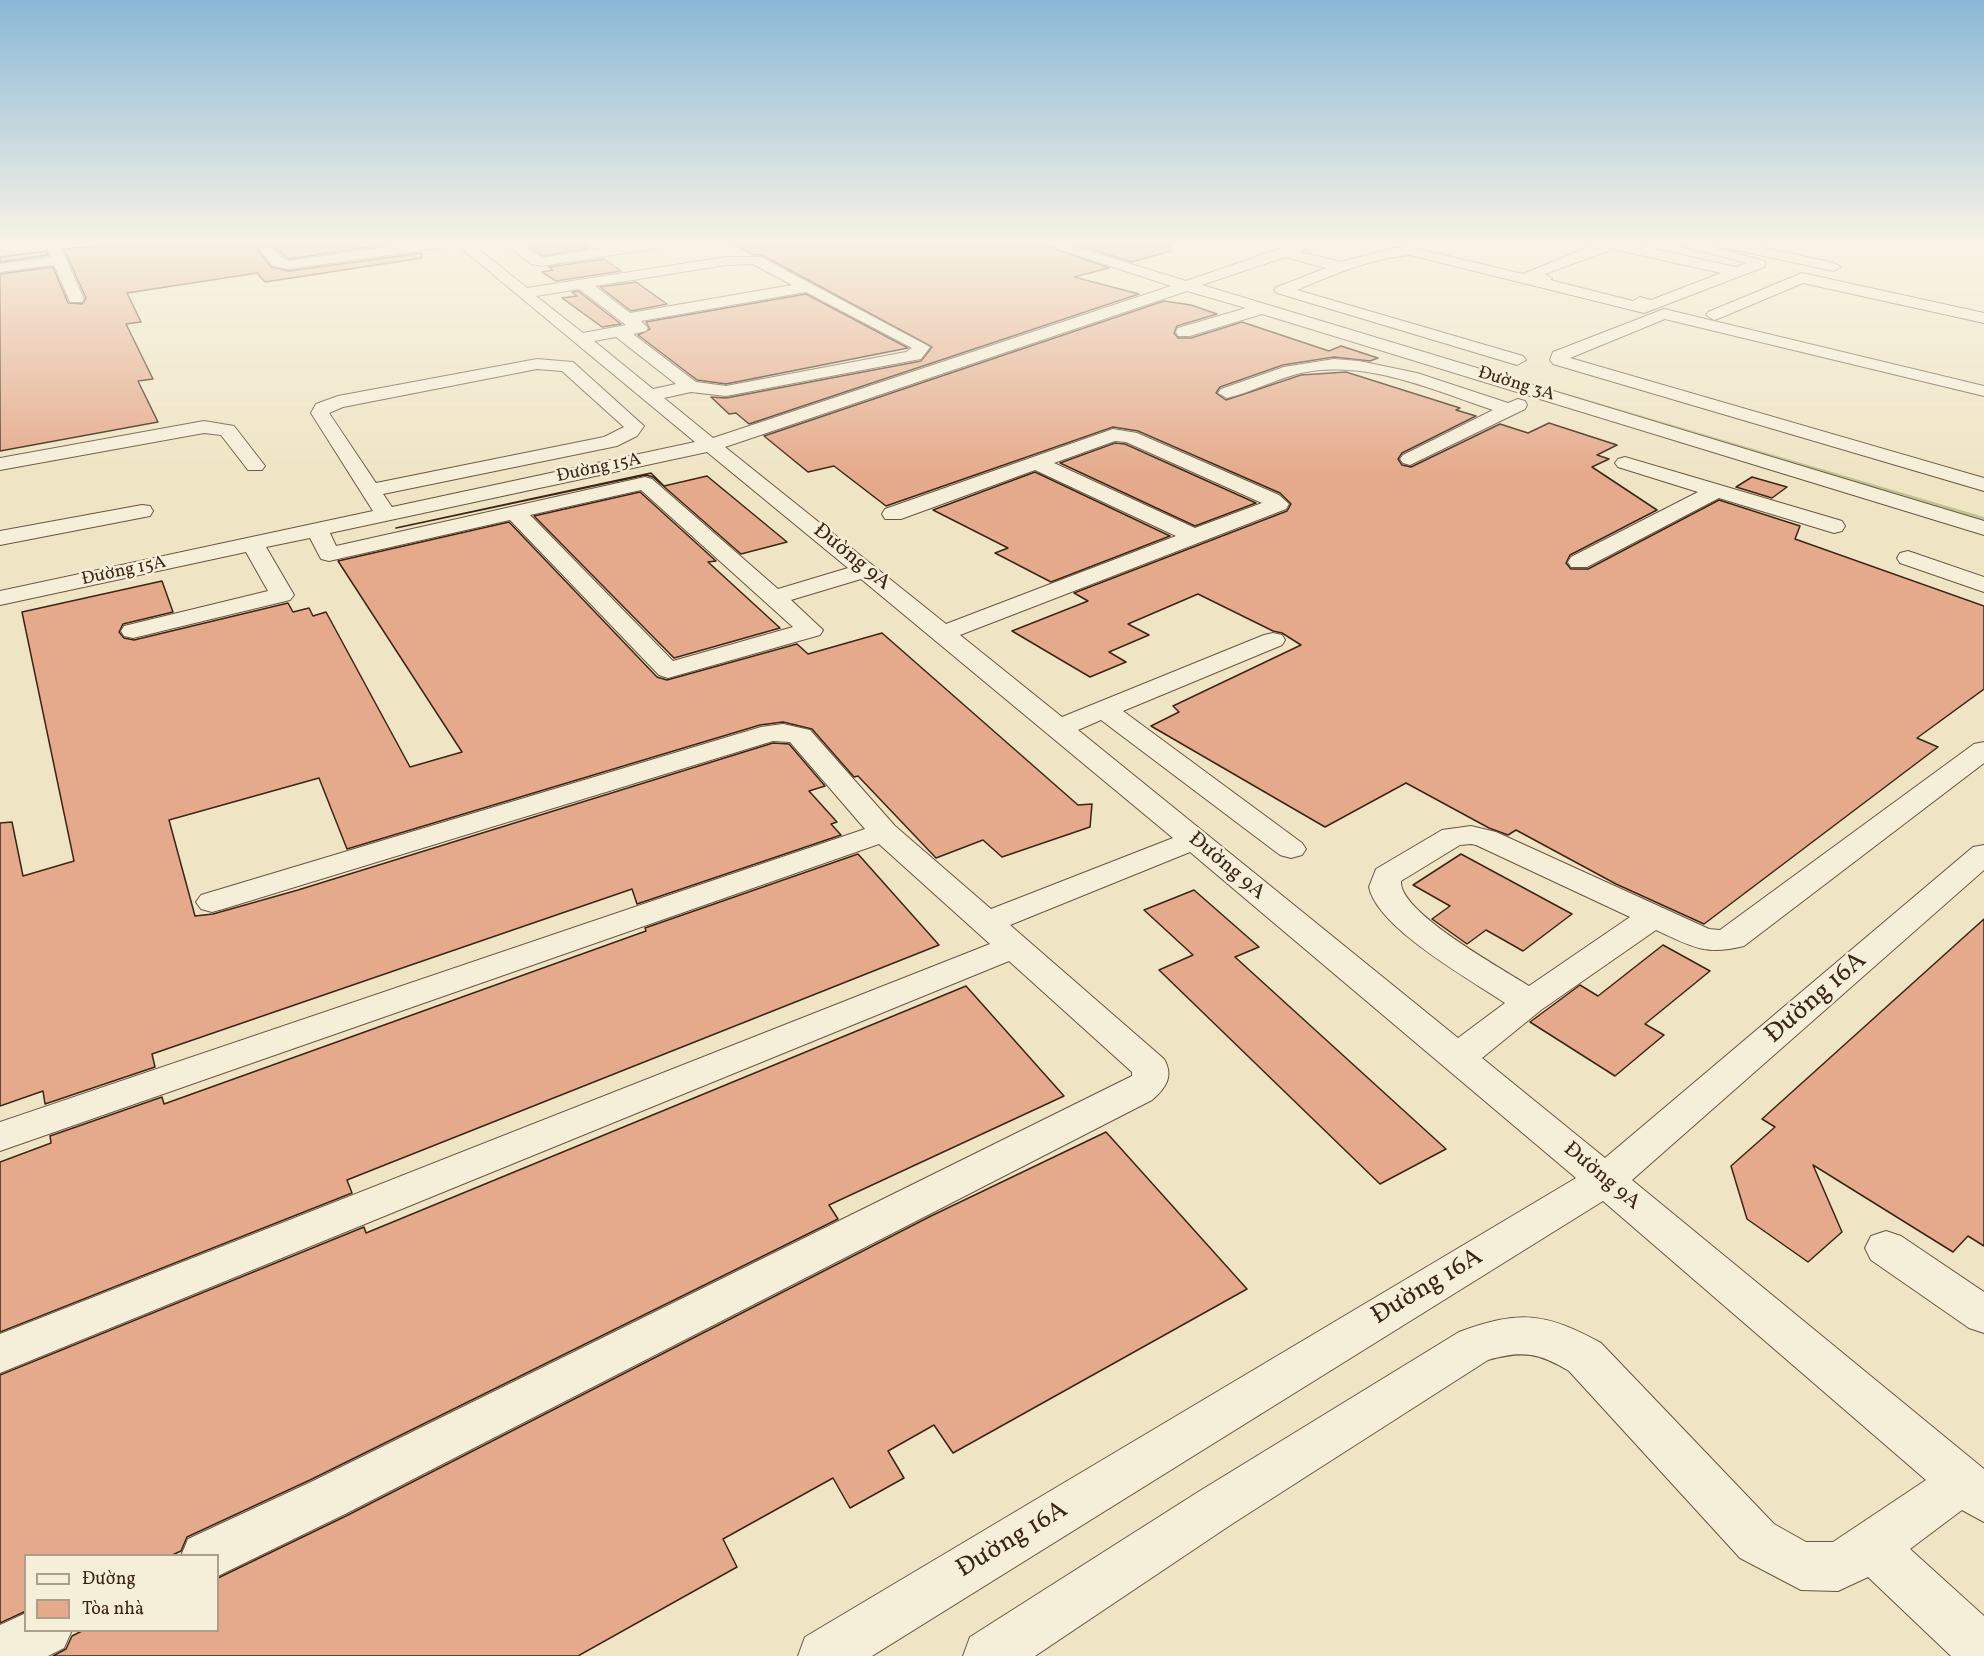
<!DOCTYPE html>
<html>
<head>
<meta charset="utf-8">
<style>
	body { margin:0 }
	#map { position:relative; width:1984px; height:1656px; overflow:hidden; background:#efe5c5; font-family:Vollkorn,serif }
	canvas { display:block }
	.legend { position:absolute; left:24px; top:1554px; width:195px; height:78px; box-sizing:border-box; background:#f5eed9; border:2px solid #ab9e8b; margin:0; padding:8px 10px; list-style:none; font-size:18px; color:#3d2516 }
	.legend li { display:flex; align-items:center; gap:12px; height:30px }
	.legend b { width:30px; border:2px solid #ab9e8b }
</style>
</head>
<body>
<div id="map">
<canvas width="1984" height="1656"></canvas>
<ul class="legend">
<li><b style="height:8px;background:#f5eed9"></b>Đường</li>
<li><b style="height:16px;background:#e5aa8c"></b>Tòa nhà</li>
</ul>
</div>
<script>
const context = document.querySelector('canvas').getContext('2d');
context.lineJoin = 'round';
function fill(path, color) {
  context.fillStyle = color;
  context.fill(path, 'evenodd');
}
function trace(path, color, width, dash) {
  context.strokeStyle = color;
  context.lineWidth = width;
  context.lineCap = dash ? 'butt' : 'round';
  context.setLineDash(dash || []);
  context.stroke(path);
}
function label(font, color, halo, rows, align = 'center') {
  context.font = font + ' Vollkorn,serif';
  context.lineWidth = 5;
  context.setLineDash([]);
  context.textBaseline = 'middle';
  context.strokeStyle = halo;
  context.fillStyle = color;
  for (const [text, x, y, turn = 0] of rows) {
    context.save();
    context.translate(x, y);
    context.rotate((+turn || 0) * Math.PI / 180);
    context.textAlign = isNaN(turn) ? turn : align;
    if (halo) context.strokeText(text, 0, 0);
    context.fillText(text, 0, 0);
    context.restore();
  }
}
fill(new Path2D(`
	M1247,299L1984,517V522Z`), '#bfc391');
const building = new Path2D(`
	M134,243H394L289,259L271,245L266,244L259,248L258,251L271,267L289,271L422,253V258L265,282L257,273L127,293L141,322L126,324L153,379L138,381L158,422L0,451V274L53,267L68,303L82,304L86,298L64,249Z
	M525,243H583L589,248L543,256Z
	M730,243H943L951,246L961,243H1038L1109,268L1074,277L1139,294L749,424L736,413L729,414L711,397L726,398L921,361L932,347L762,255H754Z
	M1072,243H1170L1171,251L1132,262Z
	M46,251L48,255L0,262V257Z
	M604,259L621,271L556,281L542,272L553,270L549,267Z
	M636,282L667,304L631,311L600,287Z
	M578,291L621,324L602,327L562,298L577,296L572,292Z
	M806,294L908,348L726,384L697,380L638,335L650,329L646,322Z
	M1164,301L1191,305L1217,314L1177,326L1174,333L1178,338H1191L1242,322L1329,351L1341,346L1378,358L1370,361L1334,357L1283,365L1220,387L1216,393L1226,400L1301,375L1346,372L1460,408L1456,410L1476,416L1402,453L1398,459L1402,465L1411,467L1500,424L1528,433L1549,423L1617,445L1597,455L1609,459L1592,467L1657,510L1570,555L1566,563L1571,569H1588L1719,500L1800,526L1795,539L1984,606V689L1917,738L1938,747L1704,924L1616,884L1516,830L1508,835L1489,828L1406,783L1325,827L1151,726L1179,712L1173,706L1301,645L1282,633L1273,631L1198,594L1128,624L1149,635L1109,652L1126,662L1090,677L1012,631L1088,601L1074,593L1287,511L1291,504L1280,493L1138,431L1113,427L886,506L834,466L808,472L764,436Z
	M1115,443L1125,444L1256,503L1195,526L1060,463Z
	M1035,472L1170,536L1051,582L995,553L1008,548L933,510Z
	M651,473L664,486L707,476L787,542L741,554L653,477L646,475L396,528Z
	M1752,477L1787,487L1772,498L1736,487Z
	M640,492L716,561L708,562L780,628L674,658L534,516Z
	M509,522L657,677L667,680L797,644L808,654L882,633L1078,805L1092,804L1090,827L1002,857L983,840L936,858L858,776L854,777L812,729L783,722L760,725L347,849L319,778L169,820L195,916L213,914L298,890L773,743L789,744L825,786L809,791L837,822L831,824L841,835L637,904L632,889L152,1054L155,1067L45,1104L43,1091L0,1106V823L12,822L23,876L74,861L22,612L162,581L173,612L123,624L119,632L124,638L134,640L288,603L293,612L309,608L313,616L326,612L410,767L462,752L338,561Z
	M858,854L939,945L347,1180L352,1193L0,1332V1162L51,1143L50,1136L162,1097L164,1104L646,931L645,928Z
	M1461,854L1572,914L1523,951L1486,930L1467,944L1432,919L1450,906L1413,885Z
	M1194,890L1259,947L1235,957L1446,1149L1380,1184L1159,970L1193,955L1144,910Z
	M1984,919V1246L1968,1236L1953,1252L1813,1165L1842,1232L1808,1262L1747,1219L1731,1166L1775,1127L1762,1119Z
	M1663,945L1710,971L1645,1024L1664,1035L1615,1076L1530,1022L1580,985L1598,996Z
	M966,986L1064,1096L829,1205L838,1219L310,1480L187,1537L181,1551L170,1556H26V1611L0,1623V1375L364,1227L366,1233Z
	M1106,1132L1247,1289L953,1453L934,1425L888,1451L904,1478L850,1508L833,1478L723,1539L737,1567L578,1656H53L66,1649L72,1636L84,1630H218V1578L346,1516L931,1216Z`);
fill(building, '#e5aa8c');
trace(building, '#3d2516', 1.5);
const minor = new Path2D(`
	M45,243H59L84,299L82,302H70L54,265L0,272V264L51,257Z
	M412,243H453L446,247L289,269L273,266L260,250L267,246C277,248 279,259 289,261Z
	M455,243H471L527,288L726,257H761L930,347L921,359L915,360L726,396L691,392L664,398L713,438L1171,286L1040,243H1063L1186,281L1296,243H1318L1300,252L1341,262L1394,248L1410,247L1523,274L1598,243H1627L1736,267L1747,263L1670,243H1698L1764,261L1766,264L1764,267L1644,313L1410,255C1371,258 1333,275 1297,290L1523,356L1526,360L1517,365L1277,293L1274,290L1277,287L1326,268L1285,257L1202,285L1984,521V535L1262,314L1190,336H1178L1176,332L1178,328L1246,308L1187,291L725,447L946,624L1176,536L1035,470L901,519H885L882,514L885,509L1113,429L1137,433L1279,495L1289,504L1286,509L960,635L1062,717L1264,635L1273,633L1282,635L1285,640L1282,645L1123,711L1302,843L1306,849L1302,855L1291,858L1280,855L1101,720L1078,730L1458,1038L1505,1003C1471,980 1377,928 1369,887L1376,869L1442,830L1471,826L1496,832L1709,929L1720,930L1974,744L1984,742V763L1744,946C1704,956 1691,946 1656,930L1541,1010L1482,1058L1605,1158L1973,847L1984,845V870L1632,1180L1984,1469V1522L1962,1510L1910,1549L1984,1616V1656H1951L1868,1577L1838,1591L1801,1590L1740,1558L1569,1371C1539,1353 1523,1350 1488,1360L1232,1524L1035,1656H963L970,1637L1198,1492L1459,1332C1520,1310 1544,1312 1601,1343L1774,1524L1806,1542H1833L1926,1480L1603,1201L872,1656H798L805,1637L1576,1178L1190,852L1010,925L1164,1059C1174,1076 1166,1088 1152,1100L345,1514L224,1573L218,1576V1556H181L188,1539L311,1482L1132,1076V1072L1009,961L0,1373V1334L990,944L879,844L0,1151V1122L865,829L790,742L773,741L223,909L212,912L201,909L196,902L201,895L761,727L783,724L810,730L895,826L991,909L1173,838L861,579L791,600L823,630L820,635L668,678L659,675L510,520L329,561L321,559L310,538L266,547L294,595L290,600L133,638L124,636L121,631L124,626L268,591L246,552L0,605V591L373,511L311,413L316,404L338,396L537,359L573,362L644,426L637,436L617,446L383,494L392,507L695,442ZM1613,249L1721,273L1651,300L1640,297L1633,301L1550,280L1552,278L1545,274ZM753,264L792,285L630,313L595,286L726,265ZM579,289L626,325L583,333L536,296ZM806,292L912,348L906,352L726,386L696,382L633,334L646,331L648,328L641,321ZM616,337L676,384L653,389L594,341ZM537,369L562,371L624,427L604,437L376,483L329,413L343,407ZM1115,441L1126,442L1262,503L1195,528L1054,463ZM707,452L848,568L778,589L652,479L645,477L336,546L330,533ZM641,490L793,627L673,661L530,515ZM1471,844L1476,845L1630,917L1529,986C1503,969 1398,912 1401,881L1460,845Z
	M521,243L542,258L634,243H671L664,247L542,266L531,264L506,244Z
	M1715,243H1744L1834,263L1841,267L1834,271L1722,247Z
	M1802,273L1984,313V323L1803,283L1720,318L1714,320L1706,315L1708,312Z
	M1664,309L1984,386V396L1665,319L1570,358L1984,478V491L1553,364L1550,360L1553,352Z
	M1334,359L1359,361L1417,373L1508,403L1518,399L1525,401L1527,405L1525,409L1410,465L1403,463L1400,459L1403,455L1493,410C1433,390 1366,359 1301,373C1276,379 1252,392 1227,398L1218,393L1221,389L1284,367Z
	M204,421L234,426L265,466L262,470H248L221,435L204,433L0,470V458Z
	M1625,457L1842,521L1845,526L1842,531L1834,533L1719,498L1587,567H1571L1568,562L1571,557L1698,492L1618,467L1615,463L1618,459Z
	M142,505L150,506L153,511L150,516L0,545V531Z
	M1908,551L1984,577V592L1900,563L1897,558L1900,553Z
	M1886,1231L1901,1236L1984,1292V1333L1969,1328L1871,1260L1865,1248L1871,1236Z
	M26,1613V1630H72L64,1648L48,1656H0V1625Z`);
trace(minor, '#6a5542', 2);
fill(minor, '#f5eed9');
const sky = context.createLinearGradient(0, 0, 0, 475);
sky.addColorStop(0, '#8ab8d7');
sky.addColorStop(0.51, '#f8f3e5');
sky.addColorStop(1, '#f8f3e500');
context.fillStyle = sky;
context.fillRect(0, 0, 1984, 475);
label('18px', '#3d2516', '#f5eed9', [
	["Đường 3A",1516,385,17],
	["Đường 15A",599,469,-12],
	["Đường 15A",124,572,-12]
]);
label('21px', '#3d2516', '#f5eed9', [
	["Đường 9A",851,558,39],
	["Đường 9A",1226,867,40],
	["Đường 9A",1601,1177,40]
]);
label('26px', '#3d2516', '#f5eed9', [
	["Đường 16A",1817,999,-41],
	["Đường 16A",1428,1288,-31],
	["Đường 16A",1013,1541,-31]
]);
</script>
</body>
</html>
